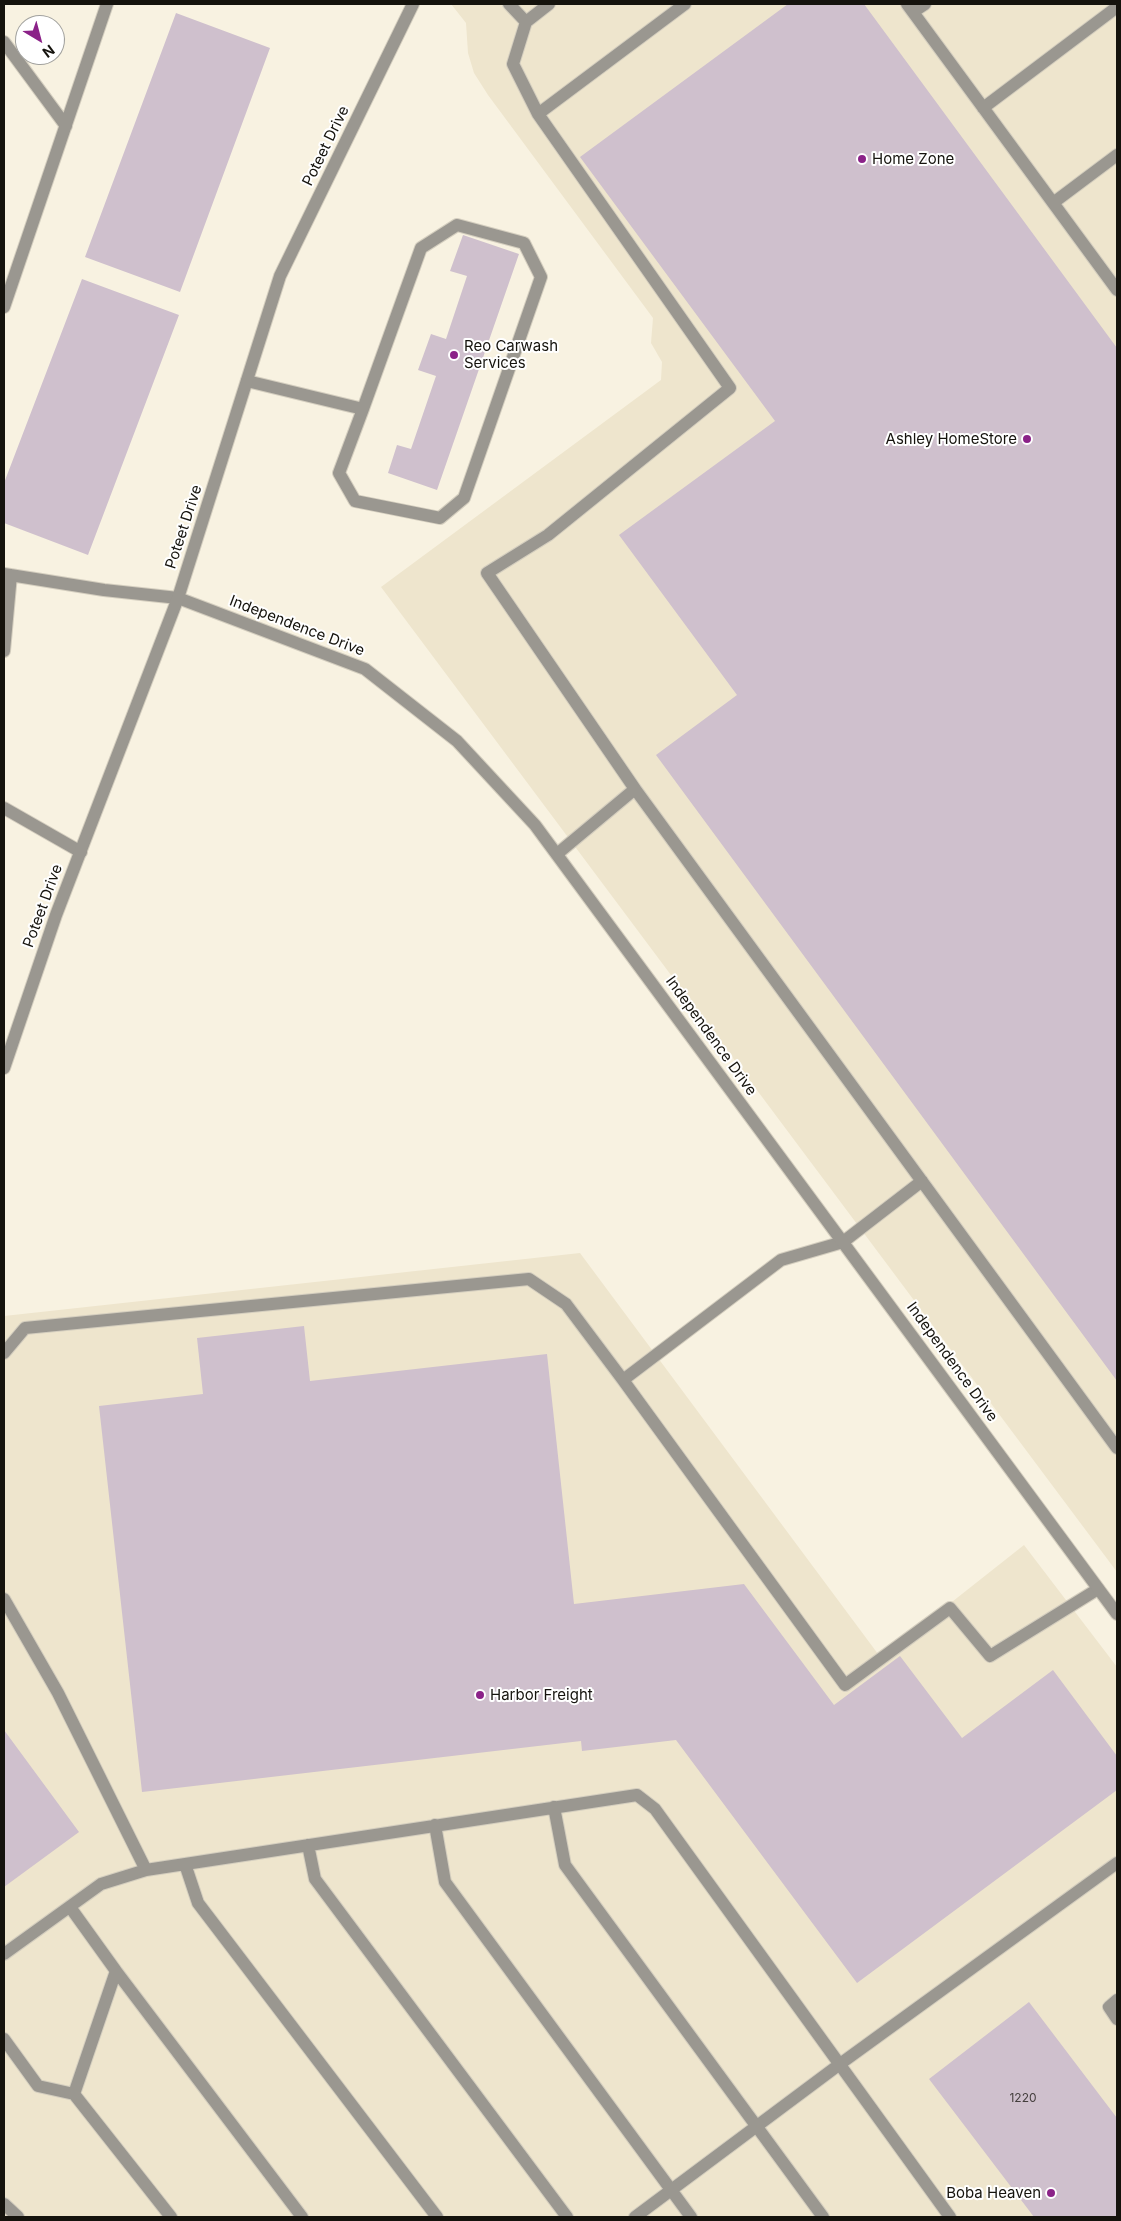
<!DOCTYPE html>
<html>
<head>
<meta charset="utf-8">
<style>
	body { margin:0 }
	#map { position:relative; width:1121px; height:2221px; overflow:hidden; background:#f8f2e1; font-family:Inter,sans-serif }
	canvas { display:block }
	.frame { position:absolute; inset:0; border:5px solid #15130d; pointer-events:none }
	.north { position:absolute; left:15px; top:15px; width:50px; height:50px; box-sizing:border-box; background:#fff; border:1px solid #a1a19e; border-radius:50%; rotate:143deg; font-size:14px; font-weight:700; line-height:20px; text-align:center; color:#15130d }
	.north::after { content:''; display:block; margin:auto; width:18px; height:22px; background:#8b2288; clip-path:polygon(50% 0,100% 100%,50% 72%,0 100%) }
</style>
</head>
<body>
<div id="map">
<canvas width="1121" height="2221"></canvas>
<div class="frame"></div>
<div class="north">N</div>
</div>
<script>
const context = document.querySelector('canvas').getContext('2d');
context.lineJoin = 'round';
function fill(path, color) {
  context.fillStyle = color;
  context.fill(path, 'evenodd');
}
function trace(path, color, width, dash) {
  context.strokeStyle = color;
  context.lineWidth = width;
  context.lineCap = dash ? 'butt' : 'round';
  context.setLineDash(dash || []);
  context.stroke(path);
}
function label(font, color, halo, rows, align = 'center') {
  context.font = font + ' Inter,sans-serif';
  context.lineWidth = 4;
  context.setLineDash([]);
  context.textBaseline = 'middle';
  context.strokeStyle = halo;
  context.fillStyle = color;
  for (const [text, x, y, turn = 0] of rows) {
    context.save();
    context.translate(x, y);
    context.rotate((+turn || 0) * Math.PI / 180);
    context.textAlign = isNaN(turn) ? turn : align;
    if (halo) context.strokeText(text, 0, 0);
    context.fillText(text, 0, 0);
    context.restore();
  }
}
fill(new Path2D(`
	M451,4H1117V1572L381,587L661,380L662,362L651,343L653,318L488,95L474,73L468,53L466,23Z
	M580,1253L881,1658L1024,1545L1117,1667V2217H4V1316Z`), '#eee5cd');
fill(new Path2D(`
	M788,4H864L1117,348V1381L656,755L737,695L619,535L775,421L580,157Z
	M176,13L270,48L180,292L85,257Z
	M463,235L519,254L437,490L388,473L397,445L411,449L436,376L418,370L431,334L446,339L467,276L450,271Z
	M82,279L179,315L88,555L4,523V483Z
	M304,1326L310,1381L547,1354L574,1604L744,1584L834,1705L900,1656L962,1738L1053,1670L1117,1756V1790L857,1983L676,1740L582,1751L581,1741L142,1792L99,1406L203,1394L197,1338Z
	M4,1730L79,1832L4,1887Z
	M1029,2002L1117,2118V2217H1034L929,2079Z`), '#cfc0cd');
const service = new Path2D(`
	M509,4L526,22
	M549,4L526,22L513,64L538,114L730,388L548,535L487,573L635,789L557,854
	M907,4L1117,290
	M913,12L925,4
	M4,42L66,126
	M983,108L1117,7
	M538,114L685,4
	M1053,203L1117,155
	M4,307L107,4
	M247,381L363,409L339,473L355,501L440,518L464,498L541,277L524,243L457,225L421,248L363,409
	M4,574L104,590L178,598
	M4,651L11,575
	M635,789L1117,1448
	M4,808L81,852
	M4,1353L25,1328L529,1279L566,1304L623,1380L781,1260L843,1242L922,1181
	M623,1380L845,1685L950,1608L990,1656L1098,1589
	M4,1599L58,1693L146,1870
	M554,1807L565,1865L823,2217
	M435,1825L445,1882L691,2217
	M308,1845L315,1879L567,2217
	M185,1864L198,1903L437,2217
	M4,1954L101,1884L146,1870L637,1795L655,1809L950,2217
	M116,1971L302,2217
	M1117,2000L1109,2007L1117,2019
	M4,2039L38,2086L74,2094L116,1971L70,1907
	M74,2094L171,2217
	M4,2204L18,2217
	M635,2217L840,2064L1117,1863`);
const minor = new Path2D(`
	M178,598L365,669L457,741L535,825L1117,1614`);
const tertiary = new Path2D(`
	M4,1068L56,915L178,598L280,276L413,4`);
trace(service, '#d4cebf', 14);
trace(minor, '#d4cebf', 14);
trace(tertiary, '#d4cebf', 14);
trace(service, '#9a9790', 12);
trace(minor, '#9a9790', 12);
trace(tertiary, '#9a9790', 12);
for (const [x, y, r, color] of [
	[862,159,5,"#8b2288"],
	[454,355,5,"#8b2288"],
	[1027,439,5,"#8b2288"],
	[480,1695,5,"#8b2288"],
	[1051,2193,5,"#8b2288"]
]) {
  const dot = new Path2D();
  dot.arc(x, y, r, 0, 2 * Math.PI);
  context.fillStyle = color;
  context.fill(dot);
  trace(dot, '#fff', 2);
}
label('12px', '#443e3d', null, [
	["1220",1023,2098]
]);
label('15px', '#15130d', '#fff', [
	["Poteet Drive",326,146,-64],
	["Poteet Drive",184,527,-72],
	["Independence Drive",297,626,21],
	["Poteet Drive",43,906,-70],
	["Independence Drive",711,1036,54],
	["Independence Drive",952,1362,54]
]);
label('15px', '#15130d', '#fff', [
	["Home Zone",872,159],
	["Reo Carwash",464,346],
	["Services",464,363],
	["Ashley HomeStore",1017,439,"right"],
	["Harbor Freight",490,1695],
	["Boba Heaven",1041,2193,"right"]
], 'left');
</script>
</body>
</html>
